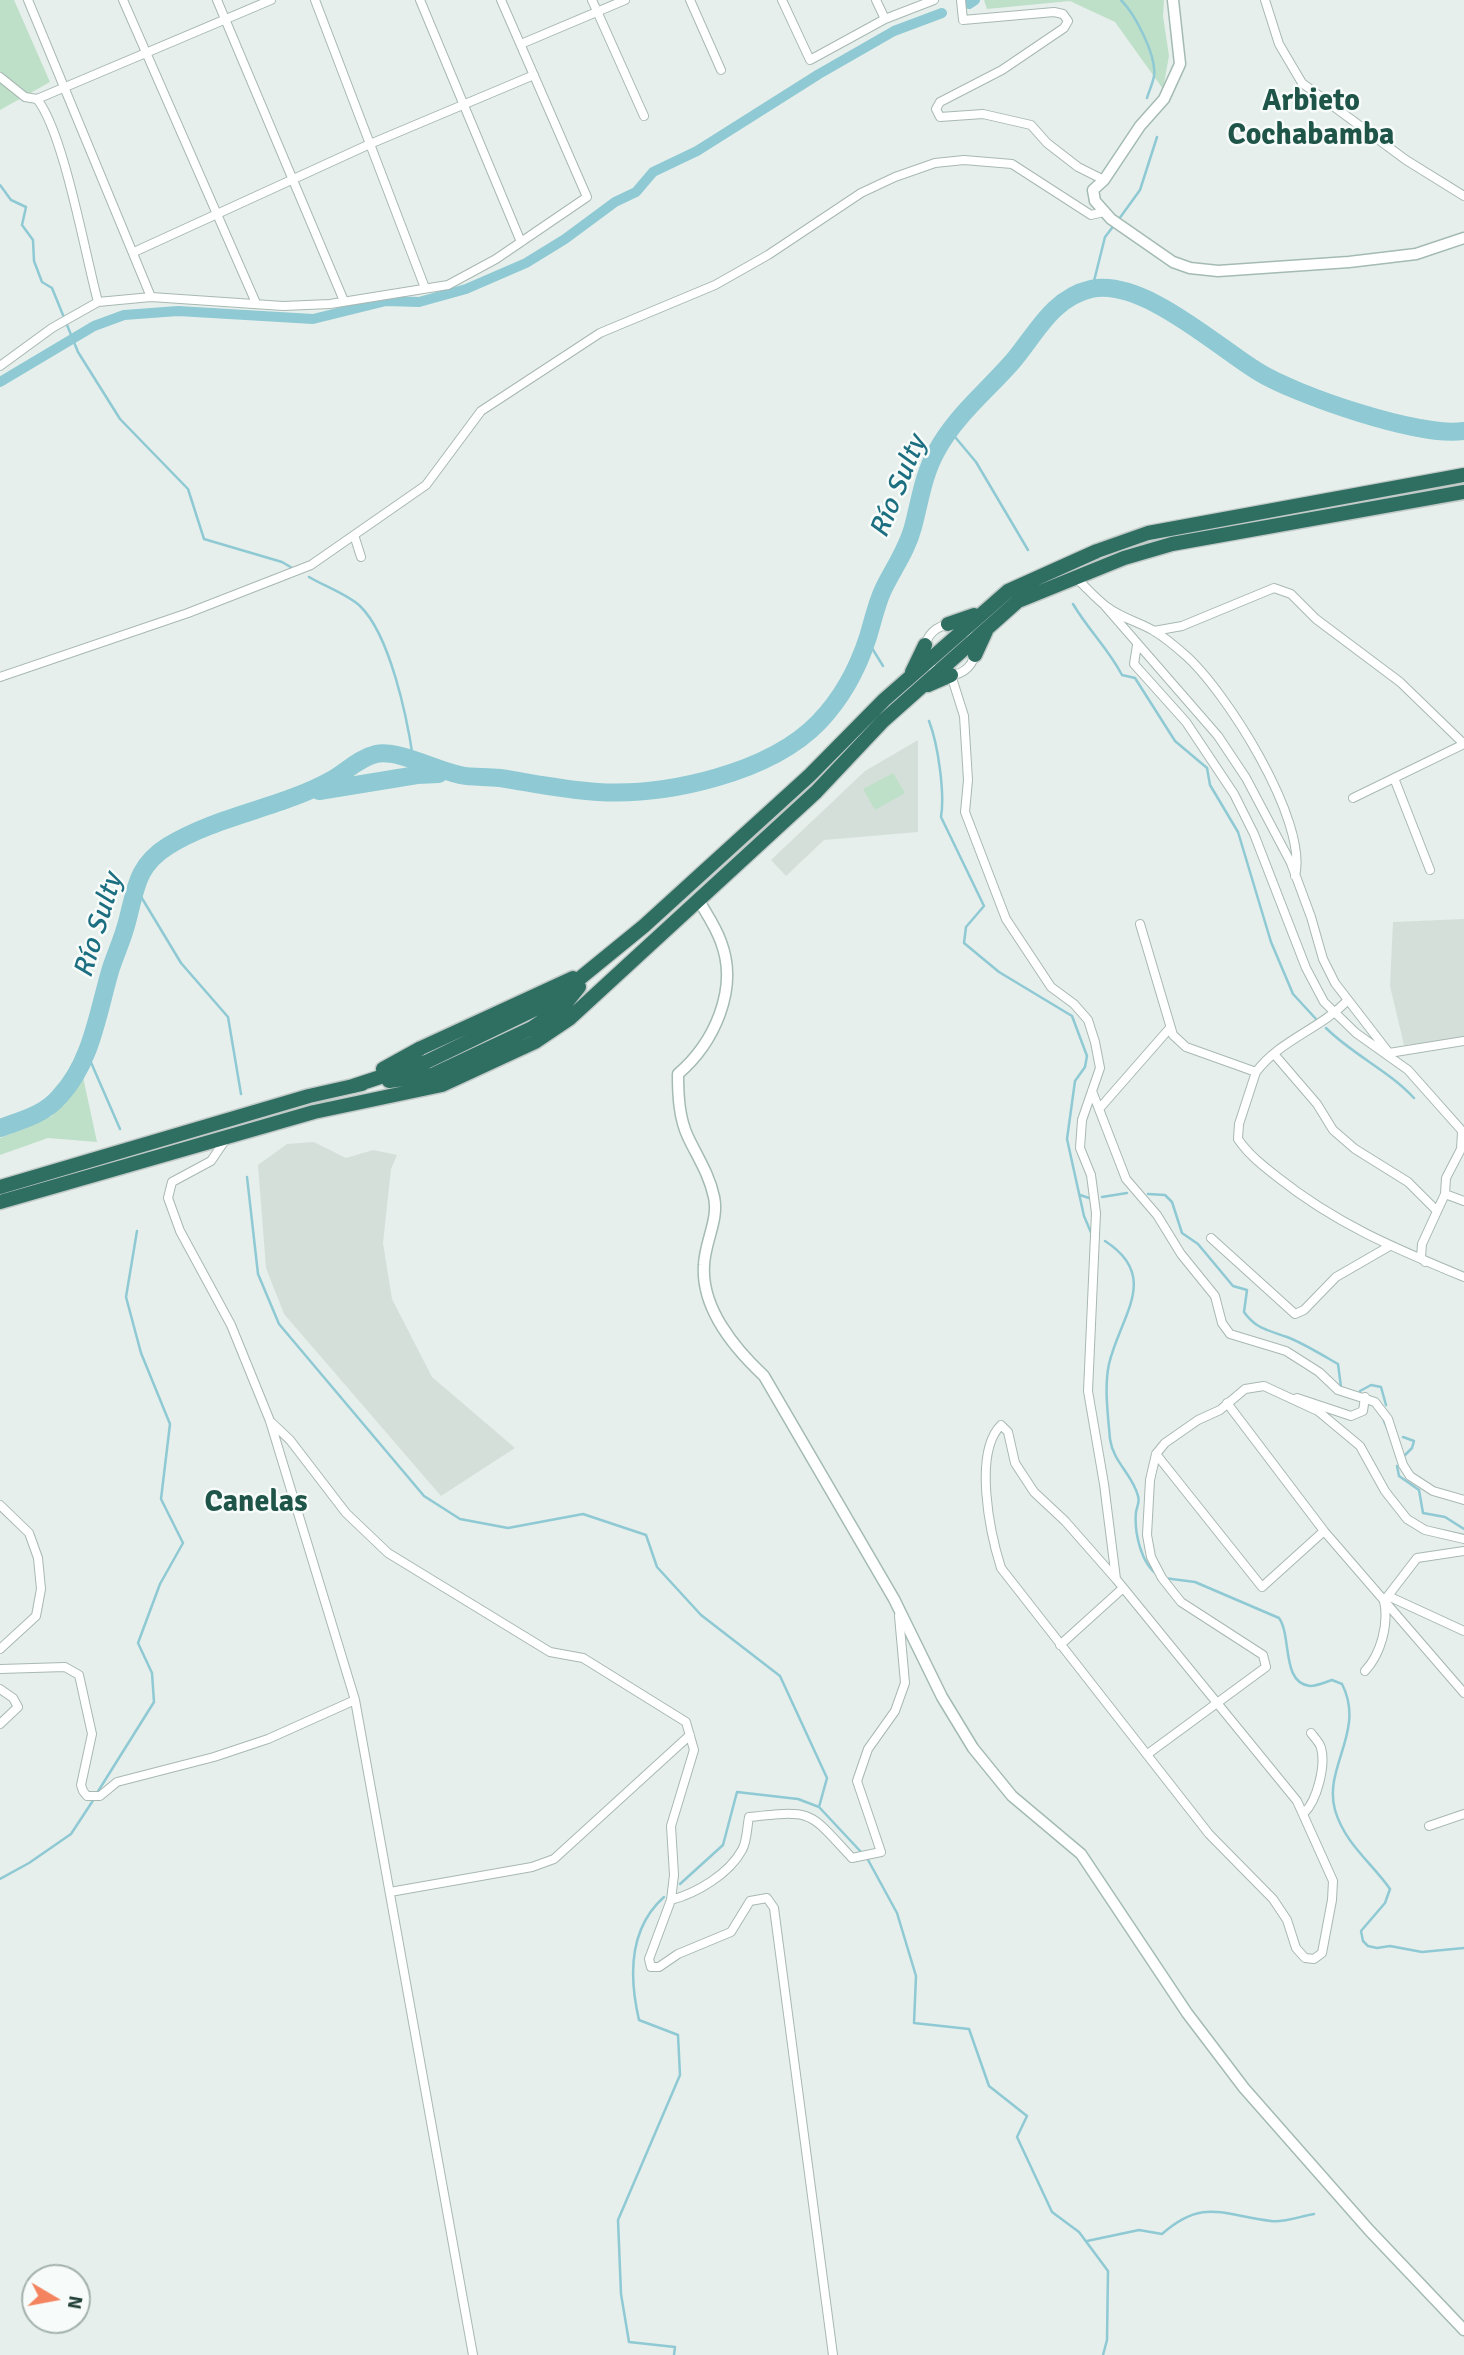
<!DOCTYPE html>
<html>
<head>
<meta charset="utf-8">
<style>
	body { margin:0 }
	#map { position:relative; width:1464px; height:2355px; overflow:hidden; background:#e6efeb; font-family:Signika,sans-serif }
	canvas { display:block }
	.north { position:absolute; left:21px; top:2264px; width:70px; height:70px; box-sizing:border-box; background:#f7fbf9; border:2px solid #a3b1ad; border-radius:50%; rotate:100deg; font-size:19px; font-weight:700; line-height:28px; text-align:center; color:#24423a }
	.north::after { content:''; display:block; margin:auto; width:24px; height:32px; background:#f4845f; clip-path:polygon(50% 0,100% 100%,50% 72%,0 100%) }
</style>
</head>
<body>
<div id="map">
<canvas width="1464" height="2355"></canvas>
<div class="north">N</div>
</div>
<script>
const context = document.querySelector('canvas').getContext('2d');
context.lineJoin = 'round';
function fill(path, color) {
  context.fillStyle = color;
  context.fill(path, 'evenodd');
}
function trace(path, color, width, dash) {
  context.strokeStyle = color;
  context.lineWidth = width;
  context.lineCap = dash ? 'butt' : 'round';
  context.setLineDash(dash || []);
  context.stroke(path);
}
function label(font, color, halo, rows, align = 'center') {
  context.font = font + ' Signika,sans-serif';
  context.lineWidth = 5;
  context.setLineDash([]);
  context.textBaseline = 'middle';
  context.strokeStyle = halo;
  context.fillStyle = color;
  for (const [text, x, y, turn = 0] of rows) {
    context.save();
    context.translate(x, y);
    context.rotate((+turn || 0) * Math.PI / 180);
    context.textAlign = isNaN(turn) ? turn : align;
    if (halo) context.strokeText(text, 0, 0);
    context.fillText(text, 0, 0);
    context.restore();
  }
}
fill(new Path2D(`
	M918,740V832L824,840L786,876L771,860L865,771Z
	M1464,919V1040L1404,1045L1390,986L1393,922Z
	M314,1142L346,1158L373,1150L397,1155L391,1169L383,1243L392,1299L432,1377L515,1448L441,1496L284,1314L266,1268L258,1165L287,1144Z`), '#d4dfda');
fill(new Path2D(`
	M0,0H14L50,82L0,110Z
	M984,0H1164L1163,16L1169,56L1163,89L1115,22L1070,1L987,9Z
	M893,773L905,793L875,810L863,789Z
	M83,1077L97,1142L48,1138L0,1155V1138L52,1116Z`), '#bfe0c8');
trace(new Path2D(`
	M1121,0C1135,14 1157,56 1154,76C1153,83 1149,91 1147,98
	M0,185L11,200L26,207L22,225L33,240L34,261L42,282L52,288L78,352L120,419L188,489L204,539L282,562L294,569
	M1119,219L1140,190L1157,137
	M1092,289L1105,237L1115,224
	M950,431L976,462L1028,550
	M309,577C324,586 347,594 360,606C390,635 407,717 413,758
	M1073,604C1089,631 1108,648 1122,675L1135,678L1175,741L1207,768L1210,785L1238,832L1271,942L1293,994L1316,1019
	M867,640L883,666
	M929,721C938,744 945,793 941,817L984,906L966,927L964,943L999,972L1072,1016L1087,1056L1085,1067L1075,1081L1067,1139L1084,1216L1092,1235
	M134,885L181,963L228,1017L241,1094
	M1326,1028C1353,1055 1388,1070 1414,1098
	M86,1051L120,1129
	M247,1177L258,1274L279,1324L424,1496L460,1519L508,1528L583,1514L646,1535L657,1567L701,1615L780,1676L827,1778L819,1807L798,1799L737,1792L723,1845L680,1884
	M1148,1194L1165,1195L1172,1202L1182,1233L1198,1244L1233,1286L1247,1290L1244,1312C1256,1329 1268,1330 1287,1337C1301,1342 1324,1356 1338,1364L1341,1387
	M1080,1195L1089,1198
	M1102,1197L1127,1193
	M1105,1241C1161,1277 1120,1316 1109,1364C1104,1387 1108,1415 1110,1439C1113,1462 1133,1475 1138,1496C1140,1502 1137,1506 1136,1512C1134,1532 1141,1564 1158,1575
	M1360,1391L1371,1385L1381,1387L1386,1405
	M1384,1421L1389,1432
	M1403,1437L1414,1441L1412,1448L1404,1456
	M1397,1466L1399,1476L1419,1490L1423,1513L1445,1517L1464,1529
	M1164,1578L1195,1582L1279,1618C1292,1636 1281,1683 1310,1686C1317,1686 1326,1682 1332,1680L1342,1684C1366,1731 1323,1767 1335,1810C1345,1844 1371,1862 1390,1889L1385,1903L1361,1931L1363,1941L1368,1946L1377,1948L1390,1946L1422,1952L1464,1948
	M97,1793L154,1702L152,1673L138,1643L160,1584L183,1543L161,1499L170,1424L141,1353L126,1297L137,1231
	M819,1807L862,1853
	M867,1858L897,1913L916,1976L914,2023L969,2029L989,2086L1027,2116L1017,2137L1052,2212L1079,2232L1108,2271L1107,2340L1103,2355
	M0,1879L29,1863L71,1834L94,1799
	M664,1897C628,1929 629,1977 639,2020L678,2035L680,2075L618,2220L621,2294L629,2342L675,2347L674,2355
	M1087,2241L1139,2230L1162,2234C1204,2197 1224,2216 1271,2221C1284,2223 1301,2216 1314,2214`), '#8ec9d4', 2.5);
trace(new Path2D(`
	M969,4L975,0
	M0,382L94,326L124,315L178,311L313,319L386,301L419,302L466,289L526,263L565,239L615,202L636,192L653,172L697,151L819,74L894,31L942,13`), '#8ec9d4', 10);
trace(new Path2D(`
	M319,791L417,775L439,774
	M0,1128C22,1120 44,1115 60,1096C92,1062 98,1011 111,968C116,953 123,938 127,922C136,889 136,866 168,846C218,815 282,808 333,779C347,771 359,758 376,754C397,749 436,770 460,775C473,778 486,776 500,778C532,783 564,790 598,792C667,796 770,773 819,722C842,698 858,668 868,637C873,621 876,605 883,590C893,569 907,550 913,527C920,501 923,476 936,452C955,416 987,391 1013,361C1036,334 1052,298 1091,289C1142,278 1215,345 1257,371C1295,395 1421,438 1464,431`), '#8ec9d4', 18);
const street = new Path2D(`
	M28,0L151,297
	M123,0L256,303
	M217,0L344,301
	M315,0L425,288
	M420,0L521,242
	M592,0L644,116
	M690,0L721,70
	M782,0L810,60L885,19L934,0
	M876,0L885,19
	M961,0L963,20L1054,12L1063,14L1068,21L1064,28L1002,70L940,102L936,109L940,117L983,114L1031,125L1047,143L1078,167L1104,180
	M1265,0L1279,44L1302,83L1406,160L1464,196
	M521,44L625,0
	M0,77L25,97L37,99
	M134,252L370,144L534,75
	M98,302C85,254 64,133 37,99L271,0
	M0,366L52,328L98,302L151,297L283,306L330,304L448,285L496,259L587,197L501,0
	M355,538L361,557
	M1076,578C1086,587 1096,599 1107,607C1121,618 1139,622 1154,631C1164,637 1175,646 1184,654C1225,689 1309,822 1295,876
	M1105,606L1218,736L1246,778L1291,863L1311,917L1323,959L1335,983L1389,1053L1464,1041
	M925 650a25 25 0 1 1 50 0a25 25 0 1 1-50 0Z
	M1154,631L1182,626L1274,588L1291,594L1316,619L1400,682L1464,744
	M1137,645L1134,664L1186,722L1234,794L1254,834L1306,968L1324,1002L1356,1033L1408,1070L1464,1133
	M951,675L964,716L968,780L965,812L1006,919L1051,987L1074,1004L1088,1020L1095,1042L1100,1068L1082,1120L1080,1148L1091,1175L1096,1213L1088,1391L1104,1484L1116,1579
	M0,677L188,613L311,565L426,485L481,411L600,333L715,285L768,255L861,193L895,177L935,163L964,160L1012,164L1091,215L1104,212
	M1394,778L1430,870
	M1353,798L1464,744
	M1140,924L1173,1035L1186,1047L1256,1072
	M1347,1001C1320,1029 1280,1040 1256,1072L1239,1124L1238,1139C1248,1154 1262,1165 1276,1176C1336,1224 1394,1248 1464,1277
	M1274,1054L1317,1104L1333,1130L1355,1149L1408,1182L1437,1211
	M1092,1091L1126,1179L1157,1215L1181,1254L1215,1296L1222,1323L1230,1334L1286,1351L1319,1372L1338,1390L1375,1402L1388,1419L1403,1465L1410,1476L1433,1491L1464,1500
	M1099,1109L1169,1029
	M226,1139L211,1161L172,1182L168,1198L180,1231L231,1325L270,1421L355,1700L473,2355
	M1445,1194L1464,1201
	M1211,1238L1295,1314L1304,1310L1336,1277L1388,1247
	M1425,1262L1421,1257L1422,1244L1445,1194L1446,1178L1461,1149L1462,1132
	M1297,1398L1351,1416L1363,1411L1365,1397
	M1227,1403L1324,1531L1464,1693
	M270,1421L290,1440L346,1513L388,1553L550,1652L583,1658L686,1722L694,1750L671,1826L674,1875L671,1900L649,1959L651,1967H659L678,1954L731,1932L750,1901L767,1898L774,1908L833,2355
	M1001,1425L1008,1432L1015,1463L1034,1492L1065,1521L1116,1579L1297,1801L1333,1881L1332,1900L1322,1953L1314,1959L1305,1958L1296,1948L1287,1920L1273,1899L1209,1834L1001,1568C990,1533 973,1453 1001,1425Z
	M1156,1454L1262,1587L1324,1531
	M0,1505L29,1533L38,1558L41,1589L36,1616L0,1649
	M1388,1596L1464,1631
	M1060,1645L1122,1589
	M0,1669L65,1667L79,1675L92,1734L81,1785L83,1791L87,1796H100L117,1782L214,1757L268,1739L355,1700
	M1365,1671C1381,1654 1389,1624 1384,1601L1417,1558L1464,1551
	M0,1689L13,1698L18,1707L0,1724
	M1149,1753L1266,1667L1263,1655L1181,1602L1162,1578L1151,1557L1147,1535L1150,1480L1156,1454L1165,1443L1198,1420L1220,1410L1245,1389L1264,1386L1318,1411L1360,1446L1385,1491L1407,1519L1425,1530L1464,1539
	M1304,1813C1317,1801 1326,1765 1321,1748C1320,1743 1314,1737 1311,1733
	M1429,1826L1464,1814
	M390,1892L532,1867L554,1859L690,1735
	M671,1900C697,1893 729,1874 742,1850C747,1842 747,1827 749,1817C815,1810 808,1811 852,1858L881,1852L857,1781L868,1749L895,1711L905,1683L899,1616`);
const secondary = new Path2D(`
	M1173,0L1180,64L1164,99L1140,126L1104,180L1093,190L1095,201L1111,219L1173,262L1190,268L1218,271L1349,262L1416,254L1464,238
	M698,899C706,913 716,927 721,942C739,989 714,1043 678,1074C678,1095 679,1118 688,1137C698,1158 709,1174 714,1197C719,1220 705,1241 704,1265C701,1308 735,1349 764,1376L894,1599L942,1697L973,1748L1012,1796L1081,1854L1187,2013L1244,2088L1369,2230L1464,2330`);
const highway = new Path2D(`
	M948,624L974,615
	M975,655L986,631
	M912,672L925,645
	M928,685L951,675
	M383,1069L421,1048L573,978
	M389,1081L432,1075L532,1028L563,1007L579,987
	M353,1086L426,1062L552,1001L644,926L810,775L884,700L1008,591L1097,551L1148,533L1464,475
	M0,1187L309,1096L362,1084
	M0,1202L314,1112L442,1085L535,1042L569,1019L816,792L883,721L1018,601L1124,558L1172,544L1464,492`);
trace(street, '#a8b8b2', 10);
trace(secondary, '#a4bbb3', 13);
trace(highway, '#c2cac8', 17);
trace(street, '#fff', 8);
trace(secondary, '#fff', 10);
trace(highway, '#2f6f62', 14);
label('italic 28px', '#1c6f80', '#f7fbf9', [
	["Río Sulty",899,487,-68],
	["Río Sulty",99,926,-73]
]);
label('bold 30px', '#1f5548', '#f7fbf9', [
	["Arbieto",1311,102],
	["Cochabamba",1311,136],
	["Canelas",256,1503]
]);
</script>
</body>
</html>
